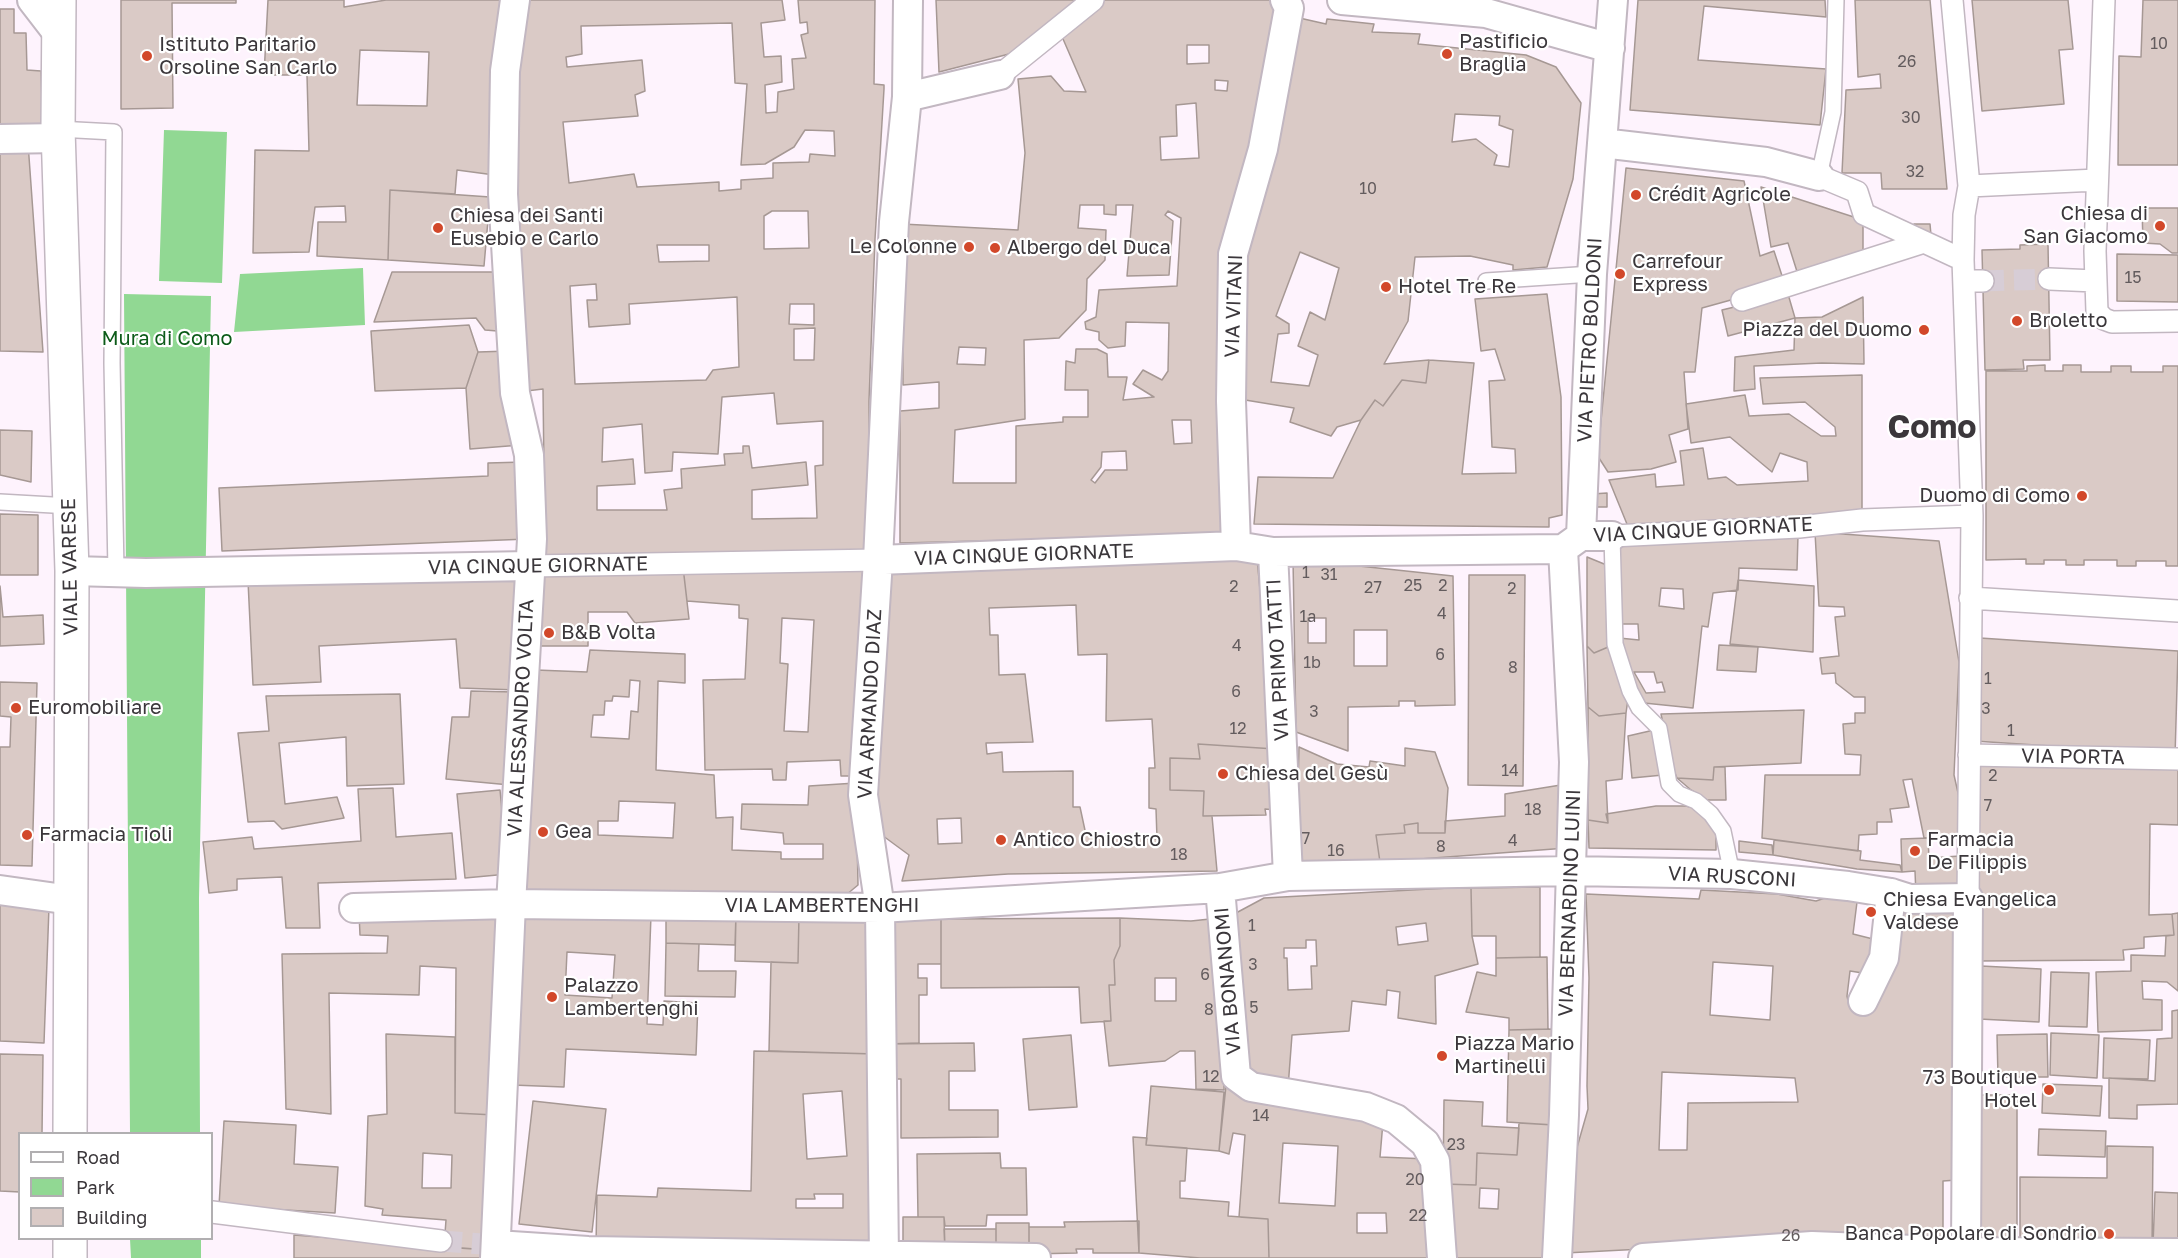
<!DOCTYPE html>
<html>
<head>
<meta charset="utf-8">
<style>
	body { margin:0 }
	#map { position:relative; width:2178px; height:1258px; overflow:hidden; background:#fef3fd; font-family:"Golos Text",sans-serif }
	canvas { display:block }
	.legend { position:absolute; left:18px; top:1132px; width:195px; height:108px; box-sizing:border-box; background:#fff; border:2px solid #b1afb1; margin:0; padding:8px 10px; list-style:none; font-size:18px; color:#3b373b }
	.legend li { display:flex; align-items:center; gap:12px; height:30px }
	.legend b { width:30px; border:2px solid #b1afb1 }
</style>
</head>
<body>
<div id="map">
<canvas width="2178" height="1258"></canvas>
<ul class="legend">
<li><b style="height:8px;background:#fff"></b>Road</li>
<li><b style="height:16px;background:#91d893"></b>Park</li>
<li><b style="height:16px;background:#dacac6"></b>Building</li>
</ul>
</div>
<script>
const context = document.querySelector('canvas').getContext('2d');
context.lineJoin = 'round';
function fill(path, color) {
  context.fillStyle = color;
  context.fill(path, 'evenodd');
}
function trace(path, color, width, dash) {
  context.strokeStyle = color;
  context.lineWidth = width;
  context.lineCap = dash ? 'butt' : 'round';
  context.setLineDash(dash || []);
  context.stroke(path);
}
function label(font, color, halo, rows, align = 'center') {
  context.font = font + ' "Golos Text",sans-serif';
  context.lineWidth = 4.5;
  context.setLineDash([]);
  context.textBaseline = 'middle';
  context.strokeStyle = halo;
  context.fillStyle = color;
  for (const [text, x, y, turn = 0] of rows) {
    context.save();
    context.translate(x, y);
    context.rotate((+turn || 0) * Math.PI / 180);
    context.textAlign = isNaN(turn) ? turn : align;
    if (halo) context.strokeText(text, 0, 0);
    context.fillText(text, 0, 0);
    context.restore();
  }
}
fill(new Path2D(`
	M164,130L227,132L222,283L159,281Z
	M363,268L365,325L234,332L240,274Z
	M124,294L211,296L199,898L200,1133H130Z
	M130,1239H201V1258H131Z`), '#91d893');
const building = new Path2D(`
	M121,0H236V3H172L173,108L121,109Z
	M268,0H344V7L386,0H509L502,176L457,170L455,194L390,190L388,260L317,256L318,222H346L345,206L315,207L309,252L253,253L255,150L309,151L307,75H264ZM360,50L429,52L427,106L357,105Z
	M523,0H782L785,20L761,23L764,57L781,56L782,82L765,85L766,113L777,112L778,92L794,89L792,59L806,58L801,35L808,33L807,22L800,23L798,0H875L874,84L884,85V89L875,239L869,401L870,559L535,562L537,472H544L543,389L518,392L509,261ZM732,23L735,83L747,84L741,165L765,164L794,147L805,130L834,131L835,156L810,154L809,162L773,163V178L741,180V189L719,191V182L637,187L634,174L569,183L563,122L638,116L635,95L645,91L642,60L567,67L566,57L582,54L581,26ZM772,211H808L809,248L764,249V216ZM657,245H709V261L659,262ZM596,284L597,300H587L589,327L630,324L629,304L737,297L739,367L713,370L706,380L575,384L570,286ZM790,304H814V325L789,324ZM815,328L814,360H794V329ZM774,393L777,424L823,421V465L815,466L817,518L752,519V490L808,485L806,462L752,468L749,446H743V453L724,454L725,465L681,469L682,488L664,490L667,510H597V486L635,484L633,459L602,462L603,428L642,424L645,473L672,471L673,452L718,454L722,397Z
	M936,0H1087L1009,54L939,72Z
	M1102,0H1279L1247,183L1223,535L900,543V411L939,408V382L903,385L902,224L1018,230L1025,153L1018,79L1051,76L1064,91L1086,92L1060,32ZM1187,45H1209V63L1187,64ZM1215,80L1228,81L1227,91L1215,90ZM1196,103L1199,158L1161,160L1160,137L1177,136L1176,105ZM1080,205H1104V214L1116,215V205H1133L1127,276L1169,275L1173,221L1165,215L1168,211L1181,218L1177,286L1099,290L1096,317L1085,322L1086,329L1099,332V340L1108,348L1125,346L1126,322L1169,323L1168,371L1162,380L1143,370L1133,384L1154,397L1123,400L1127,377H1108L1107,354L1097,349H1076L1075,363L1066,361L1065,390H1088V417H1063V422L1016,426V483H953L955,430L1025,419L1024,340L1059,338L1086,310L1087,279L1105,260L1106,230L1078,228ZM959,347L986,348L985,365L957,364ZM1172,420H1191L1192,443L1174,444ZM1126,451L1127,470H1105L1095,483L1091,480L1101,467L1102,452Z
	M1638,0H1825L1826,17L1704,6L1698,60L1826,69L1820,125L1630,110Z
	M1855,0H1930L1947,189H1882L1881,173H1842L1846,90L1881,88L1880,74L1858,77Z
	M1972,0H2068L2073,49L2059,50L2064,104L1982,111Z
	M2143,0H2178V165H2118L2119,56L2141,57Z
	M0,9H14V33H26L27,70L41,71L43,132L0,133Z
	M1295,17L1326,24L1327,19L1374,24L1372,32L1420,34L1418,44L1526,55L1556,67L1581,103L1573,179L1547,267L1513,270V265L1470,256L1415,257L1408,321L1384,364L1429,360L1426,383L1402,380L1383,406L1375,400L1361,420L1337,427L1331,436L1290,422L1294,408L1233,398L1241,295L1256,196ZM1455,114L1500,116L1499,125L1513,130L1509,167L1494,165L1497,155L1476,139L1452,142ZM1300,252L1339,268L1325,320L1310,312L1298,346L1318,355L1309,386L1271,382L1278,334L1289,333V324L1276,316Z
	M28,143L43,352L0,351V145Z
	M1626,168L1744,181L1760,256L1774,251L1785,285L1702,308L1695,372H1684L1688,429L1669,435L1676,462L1651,469L1608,472L1599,458L1598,451Z
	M1761,187L1863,220V261L1800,281L1788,243L1771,247Z
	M390,190L490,197L484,266L388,260Z
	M2142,208H2178V253H2172L2160,244L2143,243Z
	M1914,224H1930L1931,235L1915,236Z
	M2048,244L2050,360H2023L2024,369L1985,370L1982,250L2020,249V245Z
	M2117,254L2178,255V302L2117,301Z
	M392,272H497L510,332L485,330L476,318L374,322Z
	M1547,294L1561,397L1562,515L1549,518V527L1254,524L1258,477L1333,478L1361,420L1375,400L1383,406L1402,380L1426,383L1429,360L1474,363L1462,474L1516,473L1515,449L1492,447L1489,381L1505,380L1495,349L1481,351L1475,299Z
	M1788,294L1795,318L1728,336L1722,310Z
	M1863,297L1864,364L1822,363L1754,366L1755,389L1734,391L1735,357L1794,350L1795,318L1822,317Z
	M469,325L478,352L466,388L375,391L371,331Z
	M509,351L521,445L470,449L466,388L478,352Z
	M2045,365V371H2063V365H2081V372H2111V366H2131V372H2163V366H2178V566H2166V561H2136V566H2117V560H2084V565H2066V560H2044V564H2026V559L1986,560V371H2027V366Z
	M1862,375V512L1629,529L1609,480L1655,474L1656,487L1684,485L1680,451L1703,448L1708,479L1726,477L1737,485L1808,481L1807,462L1780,453L1772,472L1730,437L1691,443L1686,404L1745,395L1749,416L1789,414L1821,436H1836L1835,427L1805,402L1763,404L1760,378Z
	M0,430L32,431L31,482L0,475Z
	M524,462L528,539L222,551L219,488L488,476V463Z
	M1607,493V507H1593L1592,494Z
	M0,514L38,515V575H0Z
	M1815,532L1939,541L1959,662L1954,775L1967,833L1924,838L1912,779L1903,780L1909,807L1890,809L1892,822H1877V834L1859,835L1858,851L1762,838L1765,775H1860L1861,755L1845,754L1843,724L1855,723V713H1865V697H1854L1836,683L1835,673L1822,674L1820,658L1839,656L1835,617L1845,616L1844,607L1819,606Z
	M1798,535L1797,570L1739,568L1738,590L1713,593L1708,627L1702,626L1693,708L1644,703L1627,670L1619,638L1639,640L1638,624H1618V540ZM1661,588L1683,589L1684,609L1659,606ZM1634,672H1654L1657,683L1662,682L1665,692L1646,693Z
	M1587,557L1609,566L1613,645L1594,653L1587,646Z
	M1257,558L1275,749L1198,744L1200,759L1170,758V790L1204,791L1203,816H1212L1217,871L1008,874L902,881L909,855L875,830L884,568ZM1076,605L1078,655L1107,654L1106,721L1152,719L1155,768H1149V808L1156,809L1157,839L1086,835L1080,807H1073V771L1003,772L1002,752L987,754L986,743L1033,742L1025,674L999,675L998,635H990L989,608ZM961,818L962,843L938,844L937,819Z
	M1293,559L1453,576L1455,705L1415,706V701H1399V706L1348,707V751L1296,732ZM1308,618H1326V643H1308ZM1354,630H1387V666H1354Z
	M683,567L872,568L859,776H841L840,760L787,762L786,780H773L772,769L705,770L703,680L745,679L748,619L739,618V605L687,601ZM782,618L814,620L808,732L784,731L788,664L780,663Z
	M683,567L689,619L635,623L627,612H588V646H540L538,584L551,570Z
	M524,570L517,690L460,688L456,639L319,646L321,682L253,685L248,581Z
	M1469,575H1525L1523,786L1468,785Z
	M1738,580L1814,586L1813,652L1730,644Z
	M0,586L3,617L43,615L44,644L0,646Z
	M1980,638L2178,651L2175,757L2128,751L1974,741Z
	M1613,645L1628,699L1626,713L1599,716L1588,707L1587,646L1594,653Z
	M1719,645L1758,647L1756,672L1717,670Z
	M590,650L685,654V683L658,681L656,770L714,775L716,818L733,817L732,850L781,852V859H823V844H784L783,833L741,829L742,804L808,805L809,786L856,783L858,885L846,895L520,894L536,670L587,672ZM630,680L640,681L638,712L631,711L629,739L591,737L593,715H604L605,701H612L613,696L629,697ZM619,801L675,803L673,838L598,835V821H618Z
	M0,682L37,683L32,866L0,865V747H10L11,717L0,716Z
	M471,691L514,692L510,785L446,779L452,717H469Z
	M400,694L404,784L347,786L346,737L279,743L285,804L337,797L344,818L282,829L274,821L248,822L238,733L269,731L266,696Z
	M1588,707L1599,716L1626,713L1622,779L1606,781L1608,823L1588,820Z
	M1804,710L1801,763L1714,767L1713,780L1677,778L1672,766L1661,714Z
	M1654,730L1663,775L1632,778L1628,736Z
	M1198,744L1275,749L1276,810L1265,809L1266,815L1203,816L1204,791L1170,790V758L1200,759Z
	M1299,747L1337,764L1369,767L1370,761L1405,766V748L1435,752L1448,788L1445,833H1418V823L1404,825L1405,833L1376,835L1380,862L1296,864Z
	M1979,765L2178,767V825L2150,824L2149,915L2172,914L2174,935L2144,937V948L2123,950L2124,960L1977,961Z
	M1714,767H1725L1726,800H1707L1691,790L1677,778L1713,780Z
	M1567,784V848L1380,862L1376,835L1405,833L1404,825L1418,823V833H1445V821L1505,816V794Z
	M393,788L396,837L452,833L456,879L318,883L320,928H286L282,877L237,879V890L209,893L203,842L252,837L254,849L361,841L358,789Z
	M500,790L508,874L465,878L457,794Z
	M1656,806H1686L1698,809L1708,819L1716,835V850L1589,848L1588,820L1608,823L1606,814Z
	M1928,838L1929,858L1960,856L1961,894L1916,896L1915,871L1902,872L1901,839Z
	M1774,840L1861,851L1860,860L1900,865L1902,872L1857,869L1773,855Z
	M1739,841L1772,845L1773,855L1739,852Z
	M1540,887V957L1496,958V936H1472L1471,888Z
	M1449,888H1471L1472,936L1478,964L1435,976L1436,1024L1398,1018L1400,992L1387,990L1386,1005L1352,1001L1349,1031L1292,1035L1288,1088L1241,1072L1236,913L1264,898ZM1426,923L1428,941L1398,945L1396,927ZM1306,940H1316L1317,966H1311L1312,989L1288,990L1287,958H1284V948H1306Z
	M1701,890L1777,894L1816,901L1843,892L1858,894L1853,934L1881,941L1869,974L1850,971L1847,996L1849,1005L1859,1007L1904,908L1958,910L1957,1180L1943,1181V1246L1643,1249L1565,1253L1572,1165L1588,1109L1587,1086L1589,978L1586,894L1699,899ZM1713,962L1773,966L1770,1020L1710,1015ZM1662,1072L1795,1078L1798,1102L1688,1103L1687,1150H1659Z
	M0,905L49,907L44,1043L0,1041Z
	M520,909L651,915L647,1024L663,1025L664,1001L698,1003L696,1055L566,1049L564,1087L512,1085ZM567,952L615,955L612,998L565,995Z
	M497,910L495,1115L455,1113L456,968L420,966L419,995L329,993L331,1114L286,1109L282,954L387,953L388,936L360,935L359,913Z
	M666,912L736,914L735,945L666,943Z
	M2178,913V991L2167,982L2142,981L2143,999L2162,1000V1030L2098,1032L2096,972L2131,971V955L2165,956L2166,936L2174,935L2172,914Z
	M736,914L799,915L798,963L735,961Z
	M799,915L879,917L876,1054L769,1051L771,962L798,963Z
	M1120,918L1191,921L1210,919L1225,1030L1224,1090L1196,1089L1195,1051H1180L1165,1061L1109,1066L1104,1021H1111L1109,985H1115L1114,960L1120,946ZM1155,978H1176V1001H1155Z
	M1120,918V946L1114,960L1115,985H1109L1111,1021L1081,1023L1079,987L941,988V919Z
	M941,919V964H918V978H927V995H919V1043L886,1044L884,920Z
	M666,943L699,944L698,971H736L735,997L665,996Z
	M1547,957L1548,1029L1509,1030V1018L1466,1012L1477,972L1496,976V958Z
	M1981,966L2041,969L2039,1022L1979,1019Z
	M2051,972L2089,973L2087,1027L2049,1026Z
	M2178,1010V1104L2137,1105V1119L2109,1118V1078L2155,1081L2157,1039L2172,1038V1011Z
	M1554,1029V1125L1507,1122L1509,1030Z
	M2051,1033L2099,1035L2097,1078L2050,1075Z
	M386,1034L455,1037V1113L495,1115L488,1250L444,1247L446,1220L382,1215L383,1209L365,1206L368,1116L387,1114ZM423,1153L452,1155L451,1188H422Z
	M2047,1034L2048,1077H1998L1997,1035Z
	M1071,1035L1077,1107L1029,1110L1023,1039Z
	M2104,1038L2150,1040L2148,1079L2103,1078Z
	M974,1043L975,1071H949V1110H998V1137L901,1138V1079H886V1044Z
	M754,1051L876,1054L873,1250L596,1244L597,1195L657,1197L658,1188L751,1191ZM842,1091L847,1156L807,1159L803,1094ZM814,1194H843V1208H796V1199H815Z
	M0,1054L43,1055L42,1134H20V1192L0,1191Z
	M2043,1084L2102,1086L2100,1116L2042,1113Z
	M1151,1086L1224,1092L1219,1151L1146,1145Z
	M1226,1086L1383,1122L1380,1157L1428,1159L1434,1258H1269L1268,1219L1239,1217L1245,1135L1233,1133L1229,1154L1219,1151ZM1283,1143L1338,1146L1335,1206L1279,1203ZM1357,1213H1386L1387,1233H1357Z
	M1979,1095H2017V1246H1979Z
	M1444,1100L1483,1102L1482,1126L1519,1128L1517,1155L1477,1153L1476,1185L1443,1184Z
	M533,1101L606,1109L592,1232L519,1224Z
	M224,1121L296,1125L294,1164L338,1167L335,1213L219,1206Z
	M1519,1123L1554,1125L1544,1258H1445L1443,1184L1476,1185L1477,1153L1517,1155ZM1480,1188L1499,1189L1498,1209L1479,1208Z
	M2039,1129L2106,1131L2105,1157L2038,1155Z
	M1133,1137L1147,1138L1146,1145L1187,1148L1185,1181H1180V1198L1229,1202L1228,1216L1268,1219L1269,1258H1200L1139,1253Z
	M2107,1146L2153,1147L2152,1248L2020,1247V1177L2107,1178Z
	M1000,1153L1001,1168H1026L1027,1215H987L986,1226H945L944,1217H918L917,1154Z
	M2155,1192L2178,1193V1246L2153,1245Z
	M903,1217H944L945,1250L903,1251Z
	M1139,1221V1253H1093V1249H1076L1077,1253L1029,1254V1227H1065L1064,1222Z
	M996,1223H1029V1256L996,1257Z
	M944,1229H996V1250H945Z
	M294,1235L488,1250V1258H294Z`);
fill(building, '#dacac6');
trace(building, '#a69894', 1.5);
trace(new Path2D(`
	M1983,281L2049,279
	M441,1241L496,1245`), '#d7cdd6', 21, [21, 10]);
const service = new Path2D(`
	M58,129L114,132L112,363L116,571
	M1819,176L1833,112L1836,0
	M1486,281L1592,274
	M0,502L70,506
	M1612,536L1615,644L1630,691L1639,708L1659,728L1669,784L1679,794L1696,801L1711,814L1723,831L1732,874`);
const pedestrian = new Path2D(`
	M1952,0L1969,186L1964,215L1963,260L1972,516L1968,898
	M2104,0L2095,251L2097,312L2104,319L2112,322L2178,321
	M1000,75L1093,0
	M1819,176L1857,192L1864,214L1963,260
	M1969,186L2097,180
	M2049,279L2095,281
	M1964,281H1983
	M1742,300L1924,242
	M1612,536L1799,527L1862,520L1972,516
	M529,566L878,560
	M1970,598L2178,611
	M1969,755L2178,759
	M212,1212L441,1241`);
const minor = new Path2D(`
	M32,0L59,35
	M1342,0L1486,13L1610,48
	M907,97L908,0
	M0,139L59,138
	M1602,143L1766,162L1819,176
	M1581,536L1592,274L1613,0
	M1236,546L1231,401L1233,254L1263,149L1289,8L1285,0
	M1273,552L1288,876
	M878,560L1236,546L1273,552L1563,549L1581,536H1612
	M72,571L146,573L529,566
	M1220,888L1236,1076L1251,1087L1366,1107L1396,1119L1425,1143L1435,1161L1442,1258
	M0,890L71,900
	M354,908L511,904L880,908L1220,888L1288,876L1571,871L1732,874L1848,886L1891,893L1910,899L1968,898L1966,1252
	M1863,1001L1884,958L1891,893
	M496,1245L588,1251L1036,1258
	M495,1258L511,904L532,539L529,455L515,393L503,194L505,71L515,0
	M884,1258L880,908L863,795L878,560L894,222L907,97L1000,75
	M1557,1258L1564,1115L1574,762L1563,549
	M1643,1258L1812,1246L1966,1252L2178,1253`);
const tertiary = new Path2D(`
	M59,0L58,129L72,571L70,1134
	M70,1258V1238`);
trace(service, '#c2b7c1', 18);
trace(pedestrian, '#c2b7c1', 24);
trace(minor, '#c2b7c1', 32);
trace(tertiary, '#c2b7c1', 36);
trace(service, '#fff', 15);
trace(pedestrian, '#fff', 21);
trace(minor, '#fff', 28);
trace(tertiary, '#fff', 33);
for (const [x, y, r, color] of [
	[1447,54,6,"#d2482a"],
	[147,56,6,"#d2482a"],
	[1636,195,6,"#d2482a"],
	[2160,226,6,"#d2482a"],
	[438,228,6,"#d2482a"],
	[969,247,6,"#d2482a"],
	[995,248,6,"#d2482a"],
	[1620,274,6,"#d2482a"],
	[1386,287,6,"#d2482a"],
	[2017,321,6,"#d2482a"],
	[1924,330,6,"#d2482a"],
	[2082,496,6,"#d2482a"],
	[549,633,6,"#d2482a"],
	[16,708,6,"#d2482a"],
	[1223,774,6,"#d2482a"],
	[543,832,6,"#d2482a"],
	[27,835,6,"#d2482a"],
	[1001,840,6,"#d2482a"],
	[1915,851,6,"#d2482a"],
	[1871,912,6,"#d2482a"],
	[552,997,6,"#d2482a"],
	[1442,1056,6,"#d2482a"],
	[2049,1090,6,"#d2482a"],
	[2109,1234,6,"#d2482a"]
]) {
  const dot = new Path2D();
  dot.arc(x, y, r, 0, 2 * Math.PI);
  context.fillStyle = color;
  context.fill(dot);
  trace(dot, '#fff', 2);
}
label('16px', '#635c5e', null, [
	["10",2159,44],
	["26",1907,62],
	["30",1911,118],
	["32",1915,172],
	["10",1368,189],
	["15",2133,278],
	["1",1306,573],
	["31",1329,575],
	["25",1413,586],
	["2",1443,586],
	["2",1234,587],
	["27",1373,588],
	["2",1512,589],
	["4",1442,614],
	["1a",1308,617],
	["4",1237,646],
	["6",1440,655],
	["1b",1312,663],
	["8",1513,668],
	["1",1988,679],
	["6",1236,692],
	["3",1986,709],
	["3",1314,712],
	["12",1238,729],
	["1",2011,731],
	["14",1510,771],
	["2",1993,776],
	["7",1988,806],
	["18",1533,810],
	["7",1306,839],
	["4",1513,841],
	["8",1441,847],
	["16",1336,851],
	["18",1179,855],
	["1",1252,926],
	["3",1253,965],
	["6",1205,975],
	["5",1254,1008],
	["8",1209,1010],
	["12",1211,1077],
	["14",1261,1116],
	["23",1456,1145],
	["20",1415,1180],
	["22",1418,1216],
	["26",1791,1236]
]);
label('20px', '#3b373b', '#fff', [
	["Pastificio",1459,42],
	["Braglia",1459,65],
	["Istituto Paritario",159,45],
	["Orsoline San Carlo",159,68],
	["Crédit Agricole",1648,195],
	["Chiesa di",2148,214,"right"],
	["San Giacomo",2148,237,"right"],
	["Chiesa dei Santi",450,216],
	["Eusebio e Carlo",450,239],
	["Le Colonne",957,247,"right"],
	["Albergo del Duca",1007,248],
	["Carrefour",1632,262],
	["Express",1632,285],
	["Hotel Tre Re",1398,287],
	["Broletto",2029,321],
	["Piazza del Duomo",1912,330,"right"],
	["Duomo di Como",2070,496,"right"],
	["B&B Volta",561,633],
	["Euromobiliare",28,708],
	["Chiesa del Gesù",1235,774],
	["Gea",555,832],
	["Farmacia Tioli",39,835],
	["Antico Chiostro",1013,840],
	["Farmacia",1927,840],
	["De Filippis",1927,863],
	["Chiesa Evangelica",1883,900],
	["Valdese",1883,923],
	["Palazzo",564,986],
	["Lambertenghi",564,1009],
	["Piazza Mario",1454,1044],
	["Martinelli",1454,1067],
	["73 Boutique",2037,1078,"right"],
	["Hotel",2037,1101,"right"],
	["Banca Popolare di Sondrio",2097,1234,"right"]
], 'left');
label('20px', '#3b373b', '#fff', [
	["VIA VITANI",1234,306,-88],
	["VIA PIETRO BOLDONI",1590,340,-87],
	["VIA CINQUE GIORNATE",1703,530,-3],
	["VIA CINQUE GIORNATE",1024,555,-2],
	["VIA CINQUE GIORNATE",538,566,-1],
	["VIALE VARESE",70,567,-91],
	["VIA PRIMO TATTI",1278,660,-93],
	["VIA ARMANDO DIAZ",870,704,-87],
	["VIA ALESSANDRO VOLTA",521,718,-87],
	["VIA PORTA",2073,757,1],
	["VIA RUSCONI",1732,877,3],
	["VIA BERNARDINO LUINI",1570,903,-88],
	["VIA LAMBERTENGHI",822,906],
	["VIA BONANOMI",1228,981,-95]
]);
label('20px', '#0c5b19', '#fff', [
	["Mura di Como",167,339]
]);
label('bold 32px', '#3b373b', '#fff', [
	["Como",1932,428]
]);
</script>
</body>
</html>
